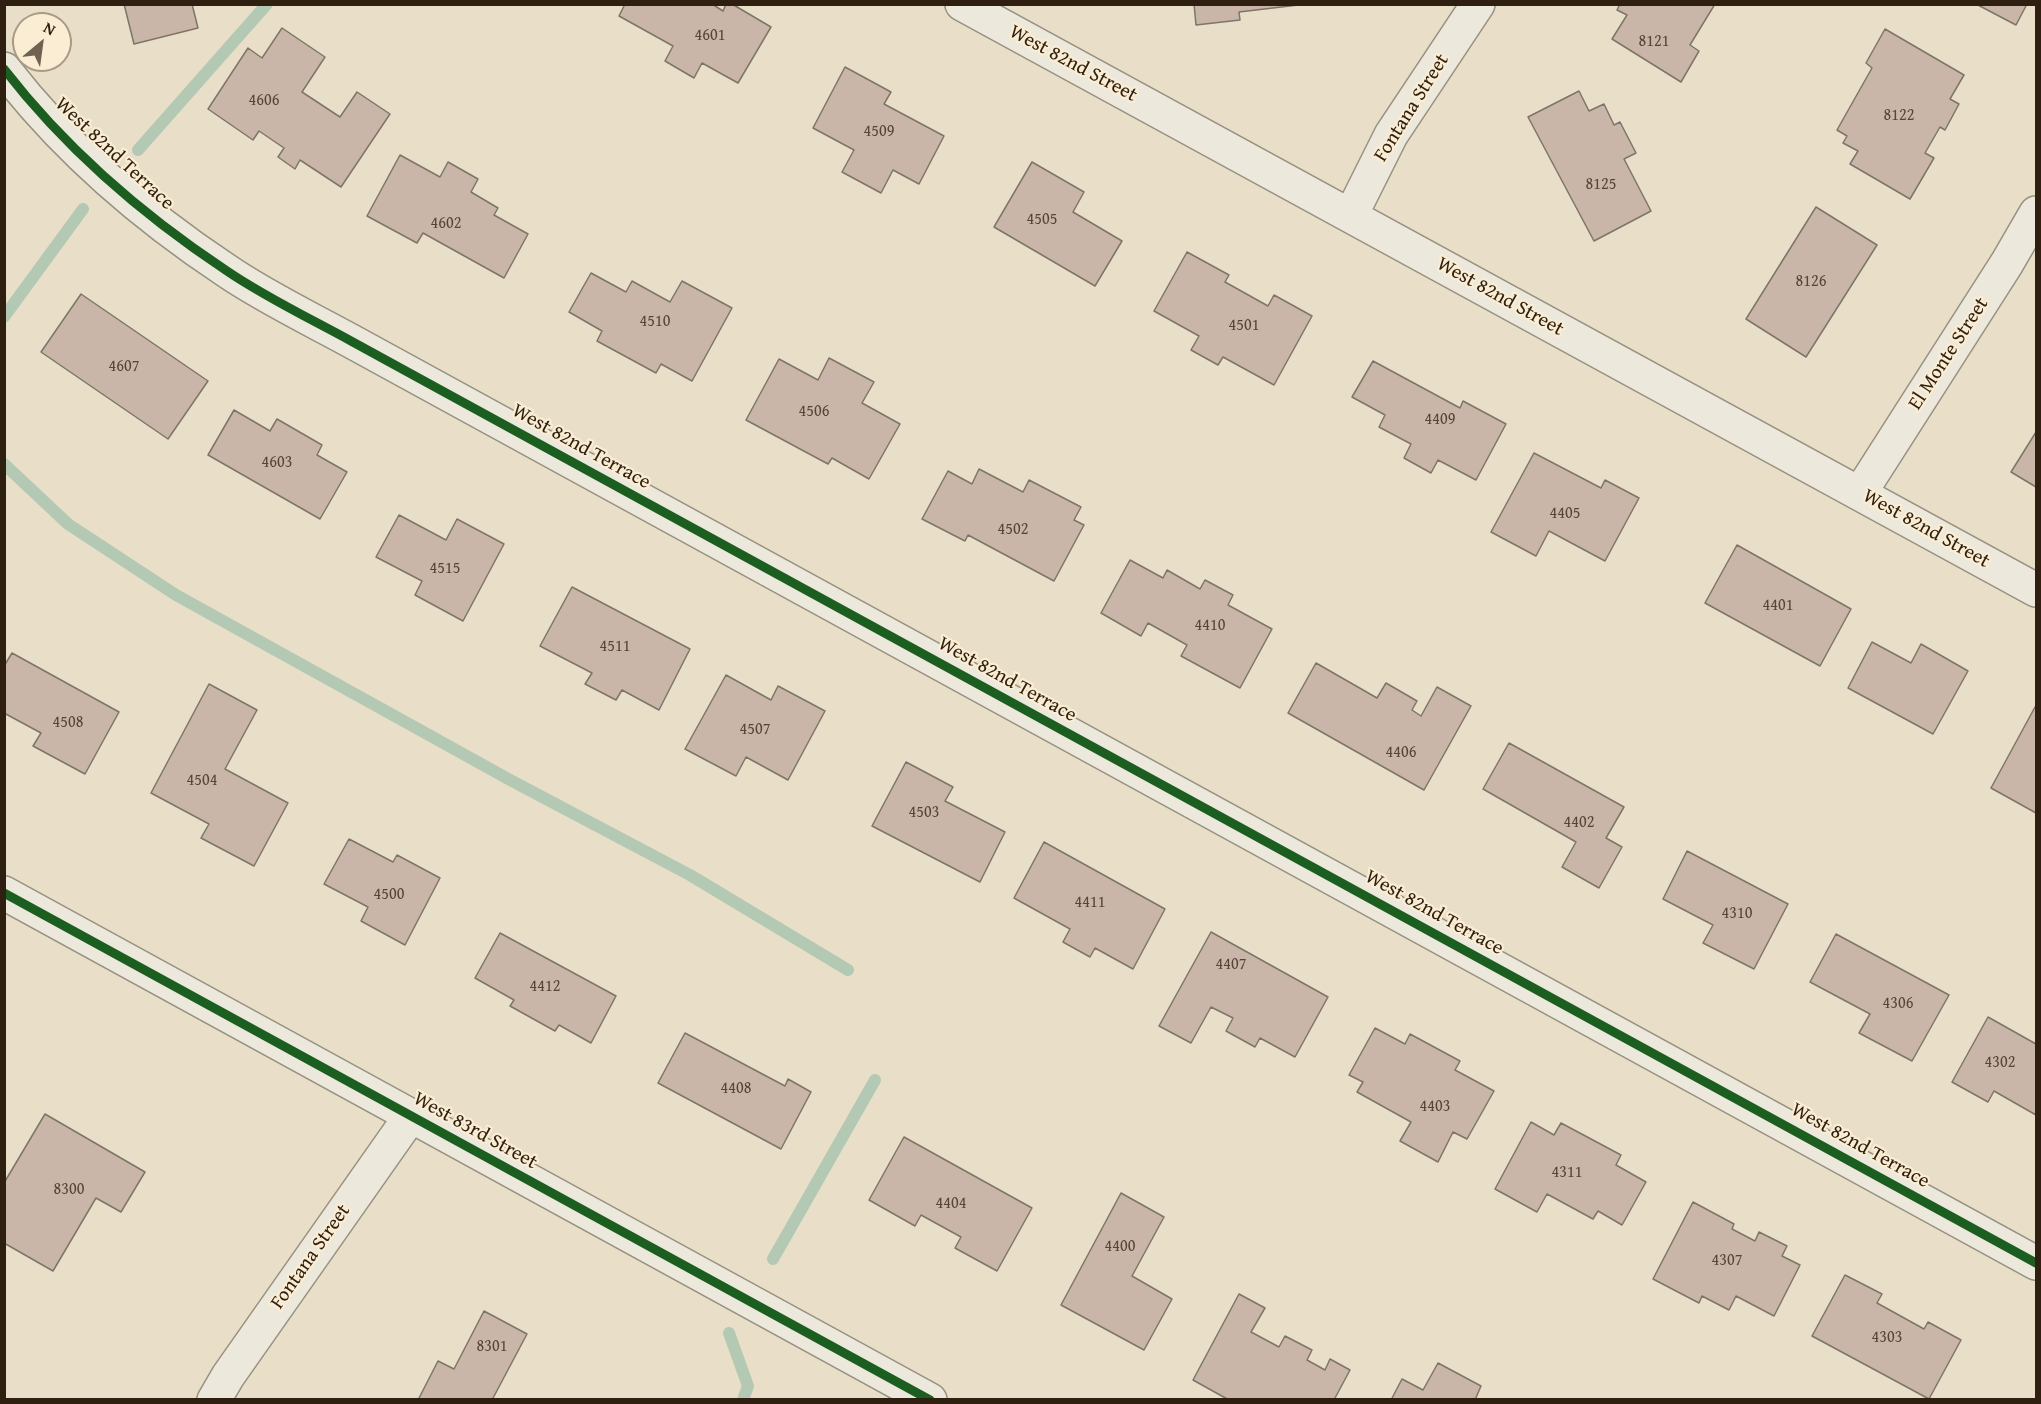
<!DOCTYPE html>
<html>
<head>
<meta charset="utf-8">
<style>
	body { margin:0 }
	#map { position:relative; width:2041px; height:1404px; overflow:hidden; background:#e9dfc8; font-family:"Gentium Book Plus",serif }
	canvas { display:block }
	.frame { position:absolute; inset:0; border:6px solid #2f1f10; pointer-events:none }
	.north { position:absolute; left:12px; top:12px; width:60px; height:60px; box-sizing:border-box; background:#faedd3; border:2px solid #a99b85; border-radius:50%; rotate:29deg; font-size:16px; font-weight:700; line-height:24px; text-align:center; color:#2f1f10 }
	.north::after { content:''; display:block; margin:auto; width:21px; height:27px; background:#706250; clip-path:polygon(50% 0,100% 100%,50% 72%,0 100%) }
</style>
</head>
<body>
<div id="map">
<canvas width="2041" height="1404"></canvas>
<div class="frame"></div>
<div class="north">N</div>
</div>
<script>
const context = document.querySelector('canvas').getContext('2d');
context.lineJoin = 'round';
function trace(path, color, width, dash) {
  context.strokeStyle = color;
  context.lineWidth = width;
  context.lineCap = dash ? 'butt' : 'round';
  context.setLineDash(dash || []);
  context.stroke(path);
}
function fill(path, color) {
  context.fillStyle = color;
  context.fill(path, 'evenodd');
}
function label(font, color, halo, rows, align = 'center') {
  context.font = font + ' "Gentium Book Plus",serif';
  context.lineWidth = 4.5;
  context.setLineDash([]);
  context.textBaseline = 'middle';
  context.strokeStyle = halo;
  context.fillStyle = color;
  for (const [text, x, y, turn = 0] of rows) {
    context.save();
    context.translate(x, y);
    context.rotate((+turn || 0) * Math.PI / 180);
    context.textAlign = isNaN(turn) ? turn : align;
    if (halo) context.strokeText(text, 0, 0);
    context.fillText(text, 0, 0);
    context.restore();
  }
}
trace(new Path2D(`
	M138,150L267,4
	M4,317L83,209
	M4,464L68,524L176,595L512,781L690,875L848,970
	M773,1259L875,1080
	M729,1333L748,1386L743,1400`), '#b4c9b4', 12);
const building = new Path2D(`
	M124,4H192L198,28L134,44Z
	M625,4H712L723,11L726,4H732L771,27L738,83L702,63L694,78L665,61L673,46L619,16Z
	M1194,4H1307L1239,12L1240,20L1196,25Z
	M1620,4H1715L1690,45L1699,51L1681,82L1612,39L1627,15L1617,10Z
	M1976,4H2027L2016,25Z
	M282,28L325,57L302,92L340,117L357,92L390,114L341,187L300,160L295,169L278,157L284,148L259,131L253,140L208,109L248,48L262,58Z
	M1885,29L1964,75L1950,99L1959,104L1945,130L1940,127L1925,153L1934,158L1910,199L1850,164L1858,151L1843,143L1847,136L1837,130L1872,68L1866,63Z
	M845,67L891,92L884,104L944,136L919,184L893,170L881,193L842,172L854,150L813,128Z
	M1579,91L1589,111L1604,104L1614,125L1620,122L1636,153L1624,159L1651,211L1594,241L1528,117Z
	M400,155L440,177L448,162L478,179L471,192L498,208L494,215L528,234L504,278L423,233L417,243L367,216Z
	M1032,162L1084,192L1073,212L1122,241L1095,286L994,227Z
	M1816,207L1877,245L1806,357L1746,319Z
	M1187,252L1229,275L1225,282L1268,306L1274,295L1312,316L1274,385L1223,357L1218,365L1191,350L1199,336L1154,311Z
	M591,273L626,292L632,281L670,302L682,281L732,308L692,381L661,364L656,373L597,341L602,331L569,312Z
	M81,294L208,381L168,439L41,352Z
	M829,358L874,382L862,403L900,424L869,479L832,458L828,464L746,420L779,359L818,380Z
	M1373,361L1460,408L1463,401L1506,424L1476,480L1438,460L1431,473L1404,458L1411,444L1379,427L1385,415L1352,397Z
	M234,410L270,431L277,419L322,445L317,455L347,472L320,519L208,455Z
	M2036,432V487L2011,472Z
	M1534,453L1601,488L1605,480L1639,498L1605,561L1549,531L1536,556L1491,532Z
	M979,469L1023,492L1029,480L1081,507L1074,520L1084,525L1054,581L968,535L965,541L922,519L948,471L972,484Z
	M399,515L446,540L457,519L504,544L463,621L415,595L422,581L376,557Z
	M1737,545L1851,609L1820,666L1705,603Z
	M1130,560L1163,578L1167,570L1200,589L1205,580L1233,595L1228,605L1272,629L1240,688L1181,656L1187,645L1148,623L1141,636L1101,613Z
	M572,587L690,649L659,710L622,690L616,700L585,684L592,673L540,646Z
	M1872,642L1911,663L1921,644L1968,671L1933,734L1848,688Z
	M12,653L119,712L85,774L33,746L41,733L4,713V666Z
	M1316,663L1377,698L1386,683L1417,701L1412,710L1421,716L1437,687L1471,706L1424,790L1288,713Z
	M726,675L771,700L778,686L825,711L788,780L746,757L736,776L685,749Z
	M209,684L257,710L225,769L288,803L254,866L201,838L209,824L151,793Z
	M2035,707L2036,708V813L1991,788Z
	M1509,743L1624,807L1606,838L1622,847L1599,888L1562,867L1576,842L1483,789Z
	M906,762L953,787L945,801L1005,832L980,882L872,826Z
	M349,839L393,862L397,855L440,878L405,945L361,921L368,907L324,884Z
	M1044,842L1165,909L1133,969L1095,948L1090,957L1063,942L1070,929L1014,898Z
	M1687,851L1788,904L1754,969L1703,943L1713,925L1663,899Z
	M1211,932L1328,997L1295,1057L1260,1038L1255,1047L1226,1031L1233,1018L1211,1007L1191,1043L1159,1026Z
	M500,933L616,996L591,1043L559,1025L555,1031L510,1006L514,1000L475,978Z
	M1836,934L1949,995L1912,1061L1859,1033L1870,1014L1810,982Z
	M1988,1017L2036,1044V1115L1994,1091L1988,1102L1952,1082Z
	M1375,1028L1405,1044L1410,1034L1460,1061L1455,1070L1494,1091L1467,1139L1453,1132L1438,1162L1400,1141L1411,1122L1357,1092L1363,1082L1349,1075Z
	M685,1033L785,1086L788,1079L811,1092L781,1149L658,1083Z
	M45,1114L145,1172L121,1212L96,1198L53,1271L4,1243V1183Z
	M1531,1122L1554,1135L1561,1123L1621,1155L1616,1165L1646,1182L1622,1225L1598,1211L1593,1219L1547,1194L1537,1212L1495,1189Z
	M904,1137L1032,1208L997,1271L955,1248L961,1237L921,1215L915,1226L869,1200Z
	M1121,1193L1164,1217L1132,1276L1172,1299L1144,1350L1061,1305Z
	M1693,1202L1734,1224L1732,1229L1755,1241L1759,1232L1787,1246L1782,1256L1800,1265L1774,1316L1736,1296L1729,1310L1702,1296L1699,1303L1653,1279Z
	M1845,1275L1882,1294L1877,1303L1924,1329L1928,1322L1961,1340L1929,1399L1812,1336Z
	M1239,1294L1265,1308L1251,1332L1279,1347L1285,1336L1312,1350L1307,1360L1325,1370L1330,1359L1350,1370L1334,1400H1229L1193,1380Z
	M484,1311L527,1334L492,1400H418L438,1361L454,1369Z
	M1438,1363L1481,1386L1475,1400H1391L1402,1379L1423,1390Z`);
fill(building, '#c9b6a8');
trace(building, '#7d7568', 1.5);
const minor = new Path2D(`
	M962,4L2036,590
	M4,69C66,149 144,216 227,271C265,297 311,319 351,341L2036,1263
	M1351,215L1391,135L1478,4
	M1860,493L2007,263L2036,213
	M4,893L930,1400
	M214,1400L228,1376L410,1117`);
trace(minor, '#989081', 36);
trace(minor, '#ece8dc', 33);
trace(new Path2D(`
	M4,69C66,149 144,216 227,271C265,297 311,319 351,341L2036,1263
	M4,893L930,1400`), '#1b5e20', 9);
label('16px', '#564536', null, [
	["4601",710,36],
	["8121",1654,42],
	["4606",264,101],
	["8122",1899,116],
	["4509",879,132],
	["8125",1601,185],
	["4505",1042,220],
	["4602",446,224],
	["8126",1811,282],
	["4510",655,322],
	["4501",1244,326],
	["4607",124,367],
	["4506",814,412],
	["4409",1440,420],
	["4603",277,463],
	["4405",1565,514],
	["4502",1013,530],
	["4515",445,569],
	["4401",1778,606],
	["4410",1210,626],
	["4511",615,647],
	["4508",68,723],
	["4507",755,730],
	["4406",1401,753],
	["4504",202,781],
	["4503",924,813],
	["4402",1579,823],
	["4500",389,895],
	["4411",1090,903],
	["4310",1737,914],
	["4407",1231,965],
	["4412",545,987],
	["4306",1898,1004],
	["4302",2000,1063],
	["4408",736,1089],
	["4403",1435,1107],
	["4311",1567,1173],
	["8300",69,1190],
	["4404",951,1204],
	["4400",1120,1247],
	["4307",1727,1261],
	["4303",1887,1338],
	["8301",492,1347]
]);
label('20px', '#2f1f10', '#faedd3', [
	["West 82nd Street",1073,64,28],
	["Fontana Street",1412,108,-58],
	["West 82nd Terrace",114,154,43],
	["West 82nd Street",1500,297,29],
	["El Monte Street",1949,354,-57],
	["West 82nd Terrace",581,447,29],
	["West 82nd Street",1926,529,29],
	["West 82nd Terrace",1007,680,29],
	["West 82nd Terrace",1434,913,29],
	["West 83rd Street",475,1131,29],
	["West 82nd Terrace",1860,1146,29],
	["Fontana Street",311,1257,-55]
]);
</script>
</body>
</html>
